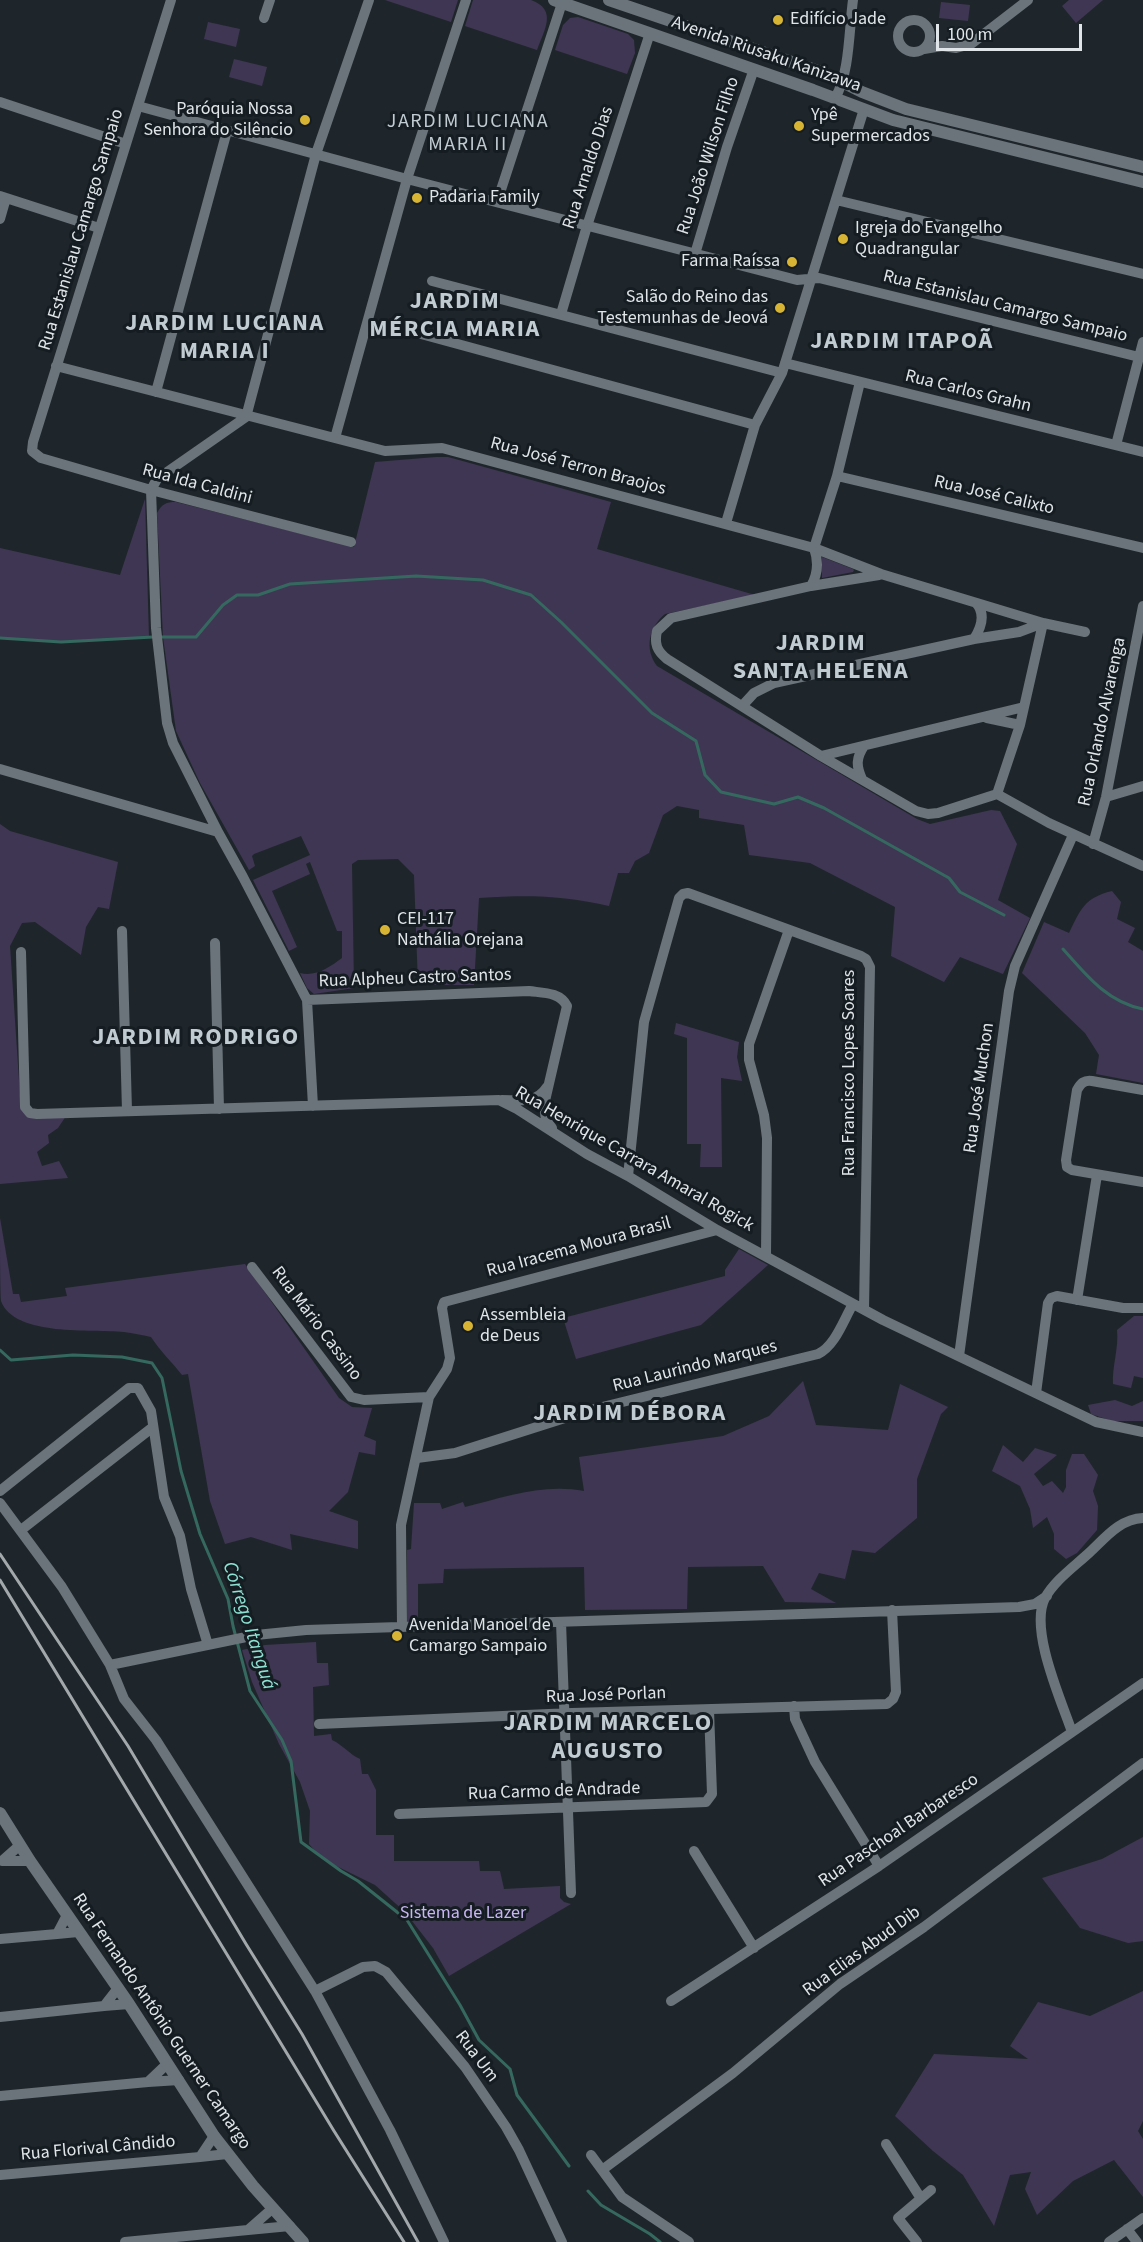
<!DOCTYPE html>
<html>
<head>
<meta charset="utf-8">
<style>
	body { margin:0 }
	#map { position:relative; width:1143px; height:2242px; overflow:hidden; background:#1f262b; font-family:"Source Sans 3",sans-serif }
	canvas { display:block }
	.scale { position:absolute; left:936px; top:24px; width:146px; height:27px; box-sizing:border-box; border:3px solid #e0e5e9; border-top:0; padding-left:8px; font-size:18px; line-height:21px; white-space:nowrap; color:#e0e5e9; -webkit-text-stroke:4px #151d22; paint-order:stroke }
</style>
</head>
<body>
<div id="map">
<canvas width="1143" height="2242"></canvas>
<div class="scale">100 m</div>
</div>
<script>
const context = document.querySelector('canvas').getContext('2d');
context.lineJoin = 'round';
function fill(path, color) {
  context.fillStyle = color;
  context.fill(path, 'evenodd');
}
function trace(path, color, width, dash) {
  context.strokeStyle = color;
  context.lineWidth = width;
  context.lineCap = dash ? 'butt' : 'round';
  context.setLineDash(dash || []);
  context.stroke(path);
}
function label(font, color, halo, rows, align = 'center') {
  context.font = font + ' "Source Sans 3",sans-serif';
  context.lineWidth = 6;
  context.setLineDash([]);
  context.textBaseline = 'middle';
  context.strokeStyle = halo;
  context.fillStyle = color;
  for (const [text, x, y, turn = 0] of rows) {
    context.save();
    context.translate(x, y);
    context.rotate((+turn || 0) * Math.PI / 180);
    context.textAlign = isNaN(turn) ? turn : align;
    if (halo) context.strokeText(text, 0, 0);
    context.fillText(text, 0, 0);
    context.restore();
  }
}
fill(new Path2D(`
	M385,0H458L451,22Z
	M473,0H531C558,10 544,30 537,50L465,26Z
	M1069,0H1103L1076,23L1062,6Z
	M941,2L970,5L968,21L939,18Z
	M578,17L628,34L634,40L635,53L627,74L555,50L563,25L570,18Z
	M208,22L240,29L236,47L204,39Z
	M234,59L267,67L262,86L229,77Z
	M436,457H448L611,502L597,549L755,595L665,614C649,627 644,649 657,666L917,819L930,824L991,810L1000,811L1017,844L998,900L1030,918L1003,974L960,957L944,982L891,956L895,907L810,863L749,855L744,825L699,818V810L677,806L663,815L649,853L635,861L629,873H618L609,906C561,895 527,895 479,898L474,985H418L414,875L398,859L358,860L352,864L354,988L314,994L307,988L300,973C316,977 330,967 342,958V931H337L310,862L306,864L310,874L272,891L297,947L289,951L253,880L310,855L301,836L254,854L252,856L255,866L249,870L200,783L176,731L163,637L157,513C162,504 166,502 176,502L354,547L375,462Z
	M145,499L149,638L61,642L0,638V548L120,575Z
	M822,557L853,569L854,570L853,572L822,578Z
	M0,824L10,831L118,862L109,909L98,907L86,927L81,955L35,922L22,923L10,946L21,1110L30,1117L66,1116L58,1128L48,1135L49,1143L37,1152L42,1166L59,1161L68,1178L0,1184Z
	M1112,891L1121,902L1117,919L1135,928L1128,942L1143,951V1083L1096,1074L1099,1055L1085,1033L1022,973L1044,922L1069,933C1081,909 1084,898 1112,891Z
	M676,1023L739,1042L737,1057L742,1081L721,1078L722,1167H700L701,1144H687V1038L674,1034Z
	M0,1218L13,1294H19L21,1302L67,1296L65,1288L245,1264L339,1398L352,1407L372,1408L364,1436L376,1441L375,1455L359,1452L348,1492L329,1511L358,1521V1549L290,1534L292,1550L251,1537L225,1544L210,1501L188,1374L182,1375C172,1362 160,1351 151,1337C142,1335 133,1333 124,1332C93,1329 14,1337 1,1301C0,1288 0,1236 0,1218Z
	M739,1249L768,1265L701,1325L576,1359L563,1318L725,1276V1270Z
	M1134,1316H1143V1378L1134,1376L1131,1388L1113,1384C1112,1366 1119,1348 1117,1330Z
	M803,1381L816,1425L888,1430L900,1384L948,1407L941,1414L917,1479V1518L875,1553L852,1550L845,1579L819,1573L811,1589L836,1603L785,1602L763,1566L688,1567L687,1609L585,1610L584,1567L444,1569L443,1583L418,1584V1622H407V1550L411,1549L414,1503H440L442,1509L463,1502L465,1507C504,1497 544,1483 584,1491L579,1457L723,1436L769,1416Z
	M1115,1400L1132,1406L1143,1401V1421H1112L1091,1414L1088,1405Z
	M1003,1445L1023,1462L1035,1448L1057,1455L1034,1474L1043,1486L1052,1481L1063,1493L1066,1487V1470L1072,1454H1084L1098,1475L1093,1491L1098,1506L1097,1530L1077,1553L1066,1559L1054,1549V1534L1047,1517L1033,1528L1030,1509L1020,1486L992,1471Z
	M316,1642L317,1663H328L329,1685L313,1687L314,1736L331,1734L332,1740C343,1745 349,1754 360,1759L362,1774H368L376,1790V1835H394V1861H479L480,1871H500L504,1889L560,1886V1898L564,1902L571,1904L449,1976L433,1948L405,1912L375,1885L322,1859L309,1844L310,1811L300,1782L279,1744L252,1682L242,1650L265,1645Z
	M1143,1837V1941L1128,1943L1080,1928L1042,1878L1102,1859Z
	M1143,1991V2121L1138,2131L1143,2139V2197L1114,2160L1073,2181L1037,2215L1025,2189L1031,2172L1010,2175L994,2226L963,2175L933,2151L895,2116L934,2054L1028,2059L1010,2046L1038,2002L1090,2016Z`), '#3f3653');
trace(new Path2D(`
	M160,637H196L223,605L237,595H258L290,584L416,576L483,580L531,595L561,622L652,713L696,741L705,775L721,792L774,804L798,797L824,808L949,878L960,892L1004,915
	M0,638L61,642L153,637
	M1063,949C1086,975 1107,1002 1143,1009
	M0,1350L11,1360L73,1355L122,1357L152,1363L162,1378L181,1471L200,1534L228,1599L233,1626L250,1691L282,1740L291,1761L301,1842L341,1871L358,1881L407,1920L460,2005L479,2040L510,2069L517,2095L569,2166
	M588,2191L601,2205L650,2234L660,2242`), '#356960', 3);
trace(new Path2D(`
	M171,0L33,442L32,451L41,458L151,490L351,542
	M264,18L270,0
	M898 36a16 16 0 1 1 32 0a16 16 0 1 1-32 0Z
	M924,49L942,46L956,48L971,44L1028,0
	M835,98C850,74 849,28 853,0
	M0,102L126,144
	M138,106L407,179L797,280L819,278L1139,357
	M0,196L99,228
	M836,200L1143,274
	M497,202L562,3
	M0,219L6,198
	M695,254L727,147L754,69
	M432,281L782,373
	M561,314L587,226L650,33
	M421,334L755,425
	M785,363L1143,452
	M56,366L385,451L442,448L814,548L881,574L1043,623L1085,632
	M156,392L227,131
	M335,438L407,179L466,0
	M1116,445L1143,342
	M837,476L1143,548
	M726,523L755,425L782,373L864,109
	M814,548L837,476L860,382
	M879,575L811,586L671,618L657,631C654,644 657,651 667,659L821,756L916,811L928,814L938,813L997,794
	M811,586C818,574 819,562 814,548
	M974,639C981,628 986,614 976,603
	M743,705L754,693L774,683L974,639L1019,632L1043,623
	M987,718L1020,725
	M821,756L1024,707
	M0,769L218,832
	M862,779C856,766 856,758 864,746
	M997,794L1020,725L1043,623
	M997,794L1049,823L1143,866
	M1106,797L1143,786
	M1093,844L1106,797L1143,606
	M122,931L127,1111
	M215,943L219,1109
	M21,952L25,1107L30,1113L37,1114L499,1100L517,1109L587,1154L628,1176L717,1230L883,1320L1096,1422L1143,1432
	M307,1000L529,991C543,993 560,992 567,1006L544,1105L546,1120L552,1128
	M1143,1090L1092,1081C1084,1080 1081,1083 1077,1090L1066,1160L1067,1167L1072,1170L1143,1182
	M502,1100C520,1100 536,1104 547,1087
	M313,1106L307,1000L243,877L218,832L173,743L167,723L156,628L151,490L157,479L246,417L316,154L369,0
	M628,1176L644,1022L679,898L683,894L688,893L861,956L866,959L870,967L864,1309
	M766,1255L767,1138L764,1115L749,1060V1044L789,930
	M252,1267L351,1397L364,1400L429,1397
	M1077,1300L1097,1175
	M959,1356L1009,991L1015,966L1073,835
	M1036,1393L1048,1303L1051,1298L1057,1296L1123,1308H1143
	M417,1458L455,1453L590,1410L818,1354C835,1346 843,1321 853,1304
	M0,1491L129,1388H138L151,1411L164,1497L180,1536L191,1589L208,1645
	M0,1503L62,1587L110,1665L124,1699L156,1740L315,1991L390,2130L444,2242
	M21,1530L153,1427
	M561,1622L571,1893
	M402,1626L401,1525L429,1397L447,1369L450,1358L442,1308L444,1302L717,1230
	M110,1665L256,1635L306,1630L1019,1607L1035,1604L1047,1596
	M794,1706L795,1719L815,1762L879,1866
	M319,1724L572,1713L887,1704L893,1699L896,1692L892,1610
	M1072,1732C1061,1700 1029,1629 1045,1598C1055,1580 1075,1566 1090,1552C1106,1537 1120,1519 1143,1518
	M399,1814L706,1802L712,1794L709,1710
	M20,1845L2,1861H30
	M694,1851L754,1948
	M67,1915L57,1934L78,1932
	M0,1939L57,1934
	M118,1988L104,2006L129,2004
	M315,1991L363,1967L375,1966L386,1972L465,2067L506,2127L519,2150L562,2242
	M671,2001L879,1866L1143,1683
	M0,2017L104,2006
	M167,2064L148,2082L179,2080
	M0,2096L148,2082
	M214,2136L200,2157L227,2154
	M886,2144L920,2197
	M591,2155L622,2197L689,2242
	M602,2170L733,2073L840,1984L924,1927L1143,1763
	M0,2175L200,2157
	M273,2208L248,2230L290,2226
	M1127,2229L1137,2242
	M125,2242L248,2230
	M917,2242L898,2218L931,2190
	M1109,2242L1143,2218`), '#6b747b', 10);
trace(new Path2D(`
	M554,0L813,90L893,120L1143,182
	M609,0L824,73L862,92L906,109L1143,167
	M0,1813L30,1861L129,2004L214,2136L253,2186L303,2242`), '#6b747b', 12);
trace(new Path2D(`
	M0,1554L128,1746L246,1944L302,2034L418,2242
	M0,1580L334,2131L404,2242`), '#a2a8ac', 3);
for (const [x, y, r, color] of [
	[778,20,6,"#d7b434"],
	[305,120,6,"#d7b434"],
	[799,126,6,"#d7b434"],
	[417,198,6,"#d7b434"],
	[843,239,6,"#d7b434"],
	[792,262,6,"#d7b434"],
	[780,308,6,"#d7b434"],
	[385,930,6,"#d7b434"],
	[468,1326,6,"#d7b434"],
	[397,1636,6,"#d7b434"]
]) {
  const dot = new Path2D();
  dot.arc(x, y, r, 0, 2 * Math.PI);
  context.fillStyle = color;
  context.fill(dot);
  trace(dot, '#151d22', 2);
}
label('18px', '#e0e5e9', '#151d22', [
	["Edifício Jade",790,20],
	["Paróquia Nossa",293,110,"right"],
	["Senhora do Silêncio",293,131,"right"],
	["Ypê",811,116],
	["Supermercados",811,137],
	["Padaria Family",429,198],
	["Igreja do Evangelho",855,229],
	["Quadrangular",855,250],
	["Farma Raíssa",780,262,"right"],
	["Salão do Reino das",768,298,"right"],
	["Testemunhas de Jeová",768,319,"right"],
	["CEI-117",397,920],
	["Nathália Orejana",397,941],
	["Assembleia",480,1316],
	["de Deus",480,1337],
	["Avenida Manoel de",409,1626],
	["Camargo Sampaio",409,1647]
], 'left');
label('18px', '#e0e5e9', '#151d22', [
	["Avenida Riusaku Kanizawa",766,55,19],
	["Rua João Wilson Filho",709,156,-72],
	["Rua Arnaldo Dias",589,168,-72],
	["Rua Estanislau Camargo Sampaio",82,230,-73],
	["Rua Estanislau Camargo Sampaio",1005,307,14],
	["Rua Carlos Grahn",968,392,14],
	["Rua José Terron Braojos",578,467,15],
	["Rua Ida Caldini",197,485,15],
	["Rua José Calixto",994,496,13],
	["Rua Orlando Alvarenga",1103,722,-78],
	["Rua Alpheu Castro Santos",415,979,-2],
	["Rua Francisco Lopes Soares",850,1073,-90],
	["Rua José Muchon",980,1088,-82],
	["Rua Henrique Carrara Amaral Rogick",634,1160,30],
	["Rua Iracema Moura Brasil",579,1248,-15],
	["Rua Mário Cassino",316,1324,53],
	["Rua Laurindo Marques",695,1367,-14],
	["Rua José Porlan",606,1696,-2],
	["Rua Carmo de Andrade",554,1792,-2],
	["Rua Paschoal Barbaresco",899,1831,-34],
	["Rua Elias Abud Dib",862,1952,-36],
	["Rua Fernando Antônio Guerner Camargo",161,2022,56],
	["Rua Um",476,2057,53],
	["Rua Florival Cândido",98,2149,-5]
]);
label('18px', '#c8b6f3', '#151d22', [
	["Sistema de Lazer",463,1914]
]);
context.letterSpacing = '1.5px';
label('20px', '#c1cbd2', '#151d22', [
	["JARDIM LUCIANA",468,123],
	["MARIA II",468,146]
]);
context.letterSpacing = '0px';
label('italic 20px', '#8de3d3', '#151d22', [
	["Córrego Itanguá",248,1626,72]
]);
context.letterSpacing = '1.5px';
label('bold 24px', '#c1cbd2', '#151d22', [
	["JARDIM",455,303],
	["MÉRCIA MARIA",455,331],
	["JARDIM LUCIANA",225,325],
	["MARIA I",225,353],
	["JARDIM ITAPOÃ",902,343],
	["JARDIM",821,645],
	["SANTA HELENA",821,673],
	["JARDIM RODRIGO",196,1039],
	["JARDIM DÉBORA",630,1415],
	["JARDIM MARCELO",608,1725],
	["AUGUSTO",608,1753]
]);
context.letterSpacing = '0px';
</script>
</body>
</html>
